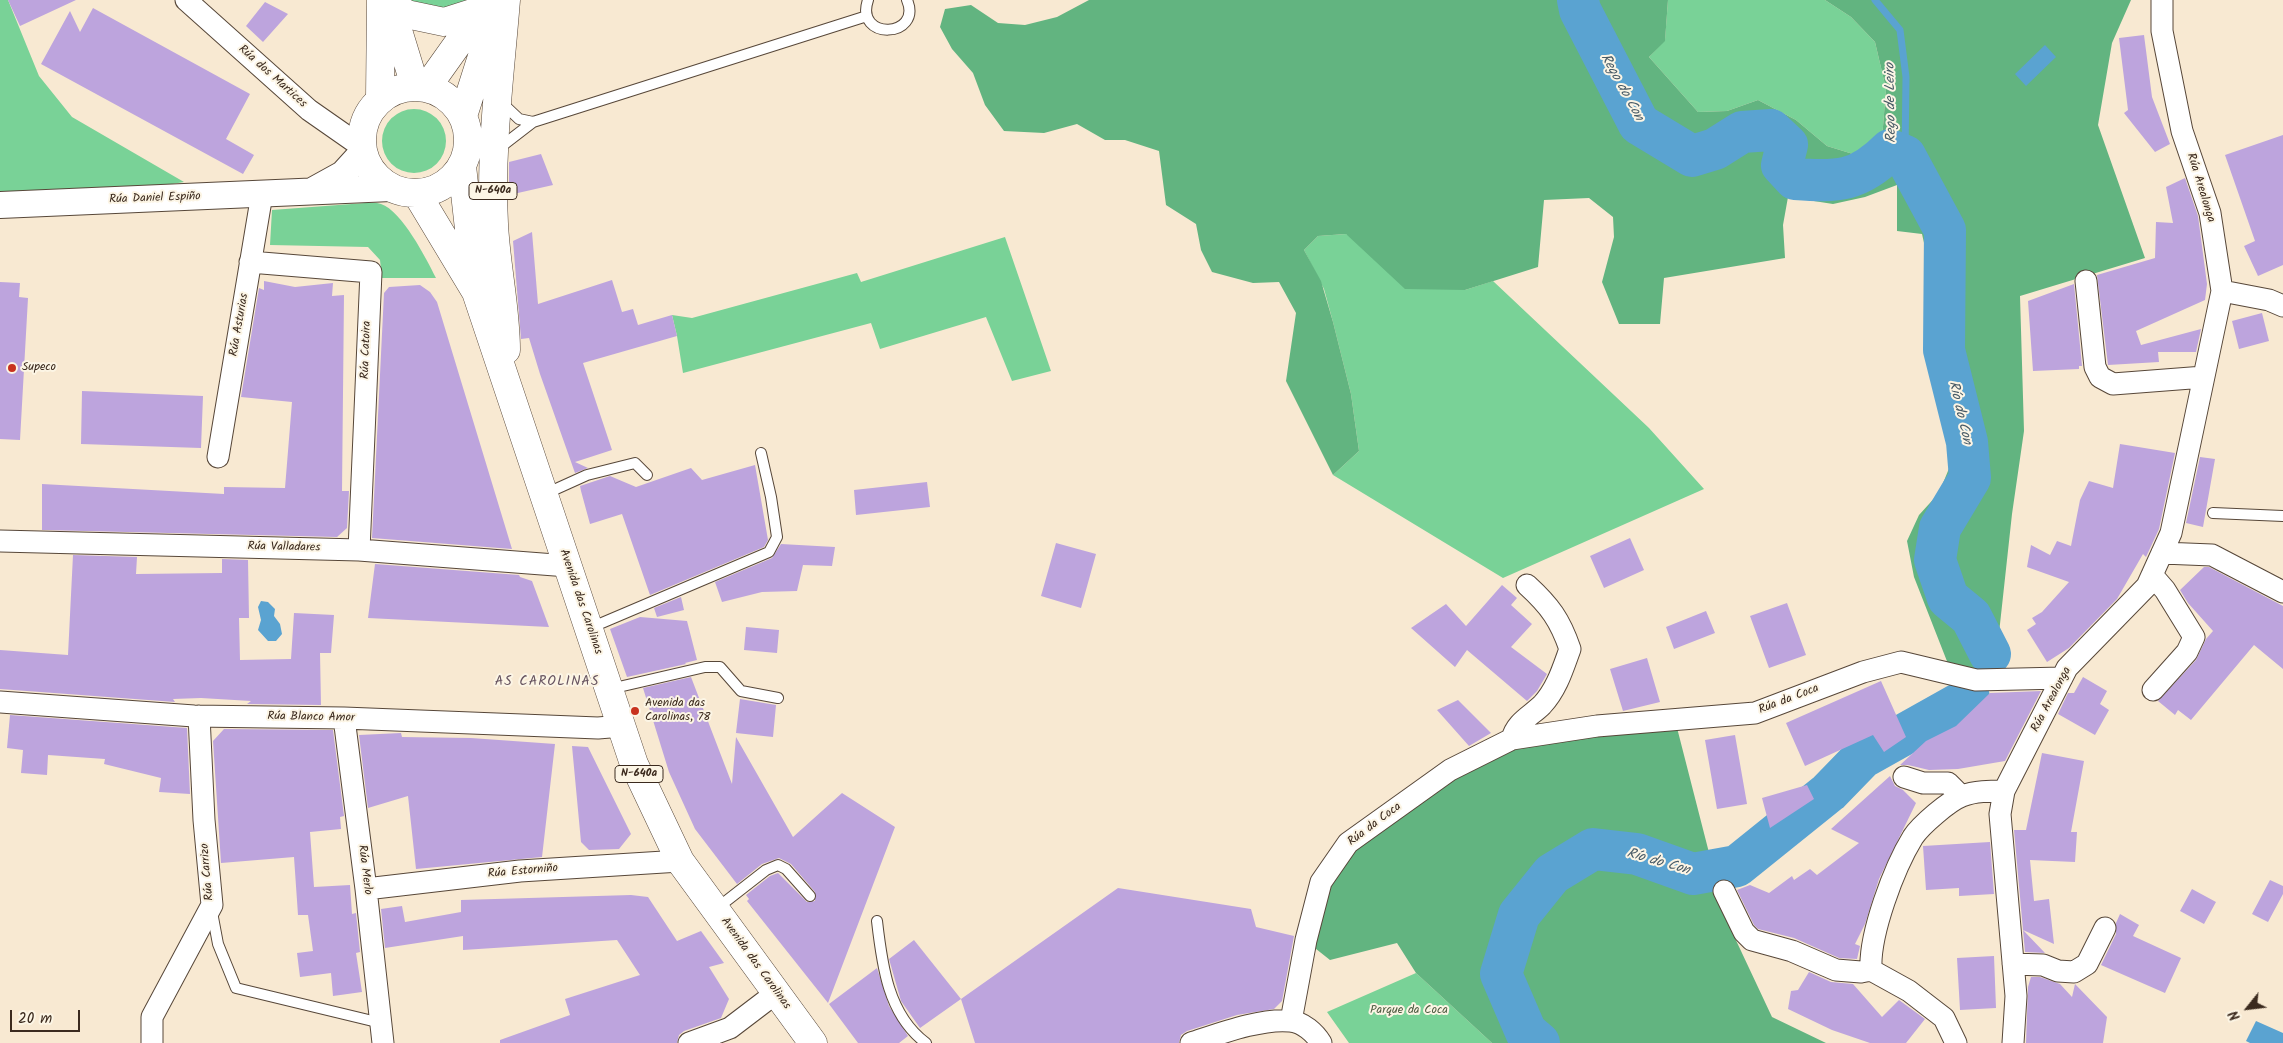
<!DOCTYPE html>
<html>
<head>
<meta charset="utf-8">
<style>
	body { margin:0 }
	#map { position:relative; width:2283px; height:1043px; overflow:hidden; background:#f8e9d2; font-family:Kalam,sans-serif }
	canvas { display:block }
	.north { position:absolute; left:2223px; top:983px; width:50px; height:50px; -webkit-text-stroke:4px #fcf5e5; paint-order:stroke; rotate:241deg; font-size:14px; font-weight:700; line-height:20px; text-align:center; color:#3b2a1e }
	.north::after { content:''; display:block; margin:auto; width:18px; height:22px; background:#3b2a1e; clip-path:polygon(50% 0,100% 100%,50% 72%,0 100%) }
	.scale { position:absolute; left:10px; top:1010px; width:70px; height:22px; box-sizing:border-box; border:2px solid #3b2a1e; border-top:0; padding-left:6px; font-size:15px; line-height:18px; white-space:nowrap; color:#3b2a1e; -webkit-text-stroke:4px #fcf5e5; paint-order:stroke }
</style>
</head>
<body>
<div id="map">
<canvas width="2283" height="1043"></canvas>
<div class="north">N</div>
<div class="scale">20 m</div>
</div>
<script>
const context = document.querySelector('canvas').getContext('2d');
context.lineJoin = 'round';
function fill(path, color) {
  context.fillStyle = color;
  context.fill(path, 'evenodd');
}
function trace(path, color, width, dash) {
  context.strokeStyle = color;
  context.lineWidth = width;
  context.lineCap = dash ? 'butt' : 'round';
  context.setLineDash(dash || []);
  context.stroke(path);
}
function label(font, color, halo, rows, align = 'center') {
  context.font = font + ' Kalam,sans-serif';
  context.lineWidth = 4;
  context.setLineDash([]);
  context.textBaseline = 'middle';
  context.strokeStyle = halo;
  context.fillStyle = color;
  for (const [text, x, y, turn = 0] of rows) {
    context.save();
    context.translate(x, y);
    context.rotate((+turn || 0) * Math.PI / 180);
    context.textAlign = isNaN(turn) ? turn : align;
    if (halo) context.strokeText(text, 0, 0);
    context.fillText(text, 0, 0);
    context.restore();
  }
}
fill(new Path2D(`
	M0,0H8L39,76L72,117L184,182L58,203L0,205Z
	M389,0H489L444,22Z
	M1668,0H1825L1851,17L1875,42L1886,89L1882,139L1853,154L1827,146L1796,120L1758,100L1727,111L1698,112L1649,57L1665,40Z
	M382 141a32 32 0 1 1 64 0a32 32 0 1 1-64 0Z
	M365,203C370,203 376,202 381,204C402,211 426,258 436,278H382L380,260L368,247L270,245L272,210Z
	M1346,234L1465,290L1493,281L1649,428L1704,489L1503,578L1333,475L1359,451L1351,394L1333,322L1324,289L1304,250L1318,236Z
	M1005,237L1051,371L1012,381L986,317L880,349L871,323L683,373L677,336L672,315L692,318L857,273L861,282Z
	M1416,973L1492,1043H1349L1327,1012Z`), '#79d297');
fill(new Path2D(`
	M1089,0H1668L1665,41L1649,57L1698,112L1727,111L1758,100L1796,120L1827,146L1853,154L1882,139L1886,89L1875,42L1851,17L1825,0H2131L2112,43L2098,125L2145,258L2020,296L2024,431L2012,514L1994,679L1952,674L1914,577L1907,541L1919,515L1939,493L1950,466L1946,415L1929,346V265L1922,234L1897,231V185L1865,197L1833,204L1788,197L1783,225L1785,258L1664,278L1660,324H1619L1602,282L1614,237L1613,217L1589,198L1544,200L1538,267L1465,290L1405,289L1346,234L1318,236L1304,250L1321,281L1333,322L1351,394L1359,451L1333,475L1286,381L1296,313L1279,282L1253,283L1212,272L1201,250L1196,224L1166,205L1159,151L1125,140H1105L1077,124L1044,133L1004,131L985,105L973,73L952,49L940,27L945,9L971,5L998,23L1025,25L1057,17Z
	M1675,720L1726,919L1772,1017L1826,1043H1492L1416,973L1397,943L1330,960L1306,941L1348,843L1512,739Z`), '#62b480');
fill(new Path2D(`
	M2045,45L2056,57L2026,86L2015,74Z
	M261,601L268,602L275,609L274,616L280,624L282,634L276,641H268L258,630L261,620L258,607Z
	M2256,1021L2283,1033V1043H2250L2246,1041Z`), '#5aa3d1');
trace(new Path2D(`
	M1875,0L1900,30L1906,77L1905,156`), '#5aa3d1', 7);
trace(new Path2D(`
	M1578,0L1580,10L1639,124L1692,156L1715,149L1742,132L1771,130L1787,145L1782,165L1795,179C1838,182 1858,182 1890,150L1905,156L1945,230L1944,350L1967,442L1970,478L1940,528L1935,560L1948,598L1971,617L1990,654
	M1539,1043L1526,1032L1501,974L1519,915L1552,874L1593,849L1637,854L1693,874L1737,866L1829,792L1862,758L1969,698`), '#5aa3d1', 42);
fill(new Path2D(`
	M8,0H76L20,26Z
	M265,2L288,14L263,42L246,26Z
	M93,8L250,94L226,139L254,155L243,174L41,64L70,11L80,32Z
	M2144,35L2152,97L2170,144L2155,152L2124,113L2128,110L2119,38Z
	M2283,135V265L2258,276L2244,246L2255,241L2225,155Z
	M541,154L553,185L509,195V162Z
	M2185,178L2198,216L2207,284L2205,300L2136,331L2141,345L2201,329L2196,352H2158L2159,362L2108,365L2097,275L2155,258L2156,222L2173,223L2166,187Z
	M532,232L538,304L612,280L622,312L633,309L638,325L672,315L677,336L583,363L612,450L575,462L588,468L575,473L540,374L529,338L521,339L513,241Z
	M264,281L295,287L333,283L332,296L344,295L342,491H349L347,528L337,537L42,530V484L224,494V487L285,488L292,402L241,397L259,288L264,290Z
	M0,282L20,283L19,297L28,298L20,440L0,439Z
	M2074,284L2082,366H2079V369L2033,371L2028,301Z
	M420,285L430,292L437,302L512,549L372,538L384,293L389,287Z
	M2262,313L2269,341L2239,349L2232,321Z
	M82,391L203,396L201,448L81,444Z
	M2120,444L2175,453L2159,529L2146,557L2143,554L2117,599L2069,648L2047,662L2027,630L2036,624L2032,618L2042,612L2069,582L2027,567L2031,545L2050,555L2057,541L2071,546L2080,500L2089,481L2113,488Z
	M2200,457L2215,459L2203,527L2186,523Z
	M755,465L768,540L764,547L650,595L622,514L590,524L581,491L580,486L610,476L636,487L691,468L702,480Z
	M927,482L930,507L856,515L854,490Z
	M1630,538L1644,570L1604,588L1590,556Z
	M1056,543L1096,554L1081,608L1041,596Z
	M781,544L835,547L832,566L803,565L797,591L762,592L722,602L715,582L772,558Z
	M73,555L137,557L136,574L222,573V559L248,560L249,618H239L240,660L291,659L294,613L334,615L331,653H320L321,705L247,704L251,701L201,698L173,699L175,702L0,689V650L68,655Z
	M375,564L519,575L520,577L532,581L549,627L368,618Z
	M2204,567H2209L2283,606V669L2254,645L2191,720L2178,710L2175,715L2158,701L2196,660L2206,639L2213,631L2188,603L2180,590Z
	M1502,585L1517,598L1511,605L1532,624L1511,647L1547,674L1537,691L1527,701L1467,650L1455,667L1411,628L1446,604L1466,626Z
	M681,597L684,610L657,617L654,608Z
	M1787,603L1806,655L1769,668L1750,616Z
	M1706,611L1715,633L1674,649L1666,627Z
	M640,617L687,621L697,660L685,663L686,664L627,677L610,629Z
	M746,627L779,630L777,653L744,650Z
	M1647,658L1660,702L1623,711L1610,669Z
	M691,677L732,784L736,737L793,837L842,793L895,827L828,1003L747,901L749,899L746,895L770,876L778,873L807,902L815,901V892L791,864L779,858L762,864L737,884L695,829L669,772L643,688Z
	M2083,677L2107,691L2100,704L2109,710L2095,735L2058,714L2068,693H2074Z
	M1881,681L1906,737L1884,752L1873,735L1805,766L1786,723Z
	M2041,691L2005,761L1958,769L1929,770L1908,765H1900L1926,741L1956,726L1990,693Z
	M740,699L776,705L773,737L736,733Z
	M1458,700L1491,733L1469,746L1437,710Z
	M10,715L187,728L190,794L159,792L161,778L104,764L105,759L48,755L47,775L21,773L23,750L7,748Z
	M224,729L333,730L344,816L340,817L341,829L310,832L314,887L350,885L352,914L356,913L360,952L356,953L362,992L333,996L331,973L300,977L297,953L313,951L308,915H298L294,857L221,863L213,741Z
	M401,733L402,737L471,738L555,744L542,857L416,869L408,796L368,808L359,735Z
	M1735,735L1747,804L1717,809L1705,740Z
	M572,746L588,747L631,834L619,849L589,850L581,842Z
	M2042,753L2084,761L2071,832H2077L2075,862L2030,860L2034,901L2049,899L2054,944L2023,930L2014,830H2026Z
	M1890,776L1895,786L1903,790L1916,803L1879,879L1865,924L1855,944L1860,946L1857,959L1839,958L1794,938L1758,929L1754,925L1737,890L1750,885L1769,893L1792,876L1794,880L1810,869L1817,875L1859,843L1831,829Z
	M1807,785L1814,799L1770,828L1762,798Z
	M1990,842L1994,894L1959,896V888L1926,890L1923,846Z
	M2270,880L2283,886V894L2268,922L2252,914Z
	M1118,888L1251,909L1256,927L1294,936L1282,1001L1274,1009L1237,1015L1187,1031L1181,1035L1179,1043H975L961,999Z
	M2192,889L2216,902L2204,924L2180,911Z
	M631,895L648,897L677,941L701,931L724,963L709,967L729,999L721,1018L684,1031L679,1035L677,1043H500V1040L570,1015L565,999L640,975L617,940L463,950V936L385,948L381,909L402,906L405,922L461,912V900Z
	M2120,914L2139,925L2133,936L2181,958L2165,993L2101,965L2116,934V923Z
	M2023,930L2045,953L2025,952Z
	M914,940L961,999L920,1028L901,1001L889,959Z
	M1994,956L1996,1008L1960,1010L1957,958Z
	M877,968L889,1006L908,1036L899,1043H858L829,1004Z
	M1809,972L1831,982L1853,984L1882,1017L1899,1000L1925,1019L1906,1043H1870L1832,1030L1788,1009L1791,991L1798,990Z
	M2031,977H2040L2060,984L2072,997L2075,984L2107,1017L2103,1043H2026L2028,987Z`), '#bda4dd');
const service = new Path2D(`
	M868,0C854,41 923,38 907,0
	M501,102L519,119L533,122
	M498,149L533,122L867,16
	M545,494L587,475L635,463L647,475
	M2213,513L2283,516
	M590,628L769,552L777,537L771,497L761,453
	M610,689L705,667H720L741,691L778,698
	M716,909L766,870L778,865L786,869L810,896
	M212,912L218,944L236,988L381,1023
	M877,921C882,965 888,1015 926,1043`);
const minor = new Path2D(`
	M186,0L309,110L362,147
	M250,262L371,272L359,550
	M2086,281L2095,367L2100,377L2113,384L2204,377
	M2222,291L2269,300L2283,306
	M218,457L262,194
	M0,541L359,550L568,566
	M2162,553L2212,555L2283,592
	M2152,575L2165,590L2194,637L2187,652L2153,690
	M0,702L194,716L344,718L598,728L622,726
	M344,718L366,889L383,1043
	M1512,739C1516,722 1531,716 1542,705C1557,689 1563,668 1570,649C1560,620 1550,606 1527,585
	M1904,777L1923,783H1948L1961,796
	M366,889L520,871L680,861
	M1724,891L1744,932L1752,940L1792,951L1836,970L1861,972L1871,970
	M2013,964L2043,965L2058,971L2074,972L2087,964L2105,928
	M1291,1021L1306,940L1321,882L1348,843L1450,770L1512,739L1597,726L1755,713L1863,672L1901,662L1976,680L2062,678
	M152,1043V1017L212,905L204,820L199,716
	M689,1043L730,1028L776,993
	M1191,1043C1219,1034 1261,1018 1290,1021C1303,1022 1315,1033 1321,1043
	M1956,1043L1944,1018L1909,991L1871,970C1869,934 1894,868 1913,837C1921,825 1949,801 1962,796C1975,791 1990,791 2004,791
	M2013,1043L2016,996L2000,814L2004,791L2067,668L2147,586L2171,533L2222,291L2210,213L2182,131L2162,31V0`);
const tertiary = new Path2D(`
	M314,190L343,174L363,152
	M0,205L391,188`);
const secondary = new Path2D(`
	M389,1L415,86
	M380,99L381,0`);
const primary = new Path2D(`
	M389,0L406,14L444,22L482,10
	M362 140a53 53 0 1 1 106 0a53 53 0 1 1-106 0Z
	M427,87L489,0
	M463,116L493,22
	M462,166L475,283
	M417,194L476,292L634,764L680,861L813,1043
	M506,350C506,308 496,266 494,224C490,149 500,75 506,0`);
trace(service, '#574739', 12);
trace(minor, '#574739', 23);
trace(tertiary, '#574739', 28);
trace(secondary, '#574739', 29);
trace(primary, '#574739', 29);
trace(service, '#fff', 10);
trace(minor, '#fff', 21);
trace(tertiary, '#fff', 26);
trace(secondary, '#fff', 28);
trace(primary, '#fff', 28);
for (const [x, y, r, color] of [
	[12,368,5,"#c8321e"],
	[635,711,5,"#c8321e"]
]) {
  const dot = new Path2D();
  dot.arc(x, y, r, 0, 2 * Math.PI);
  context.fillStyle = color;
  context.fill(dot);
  trace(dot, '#fcf5e5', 2);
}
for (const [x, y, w] of [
	[493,191,48],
	[639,774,48]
]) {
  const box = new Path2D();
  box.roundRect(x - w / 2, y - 8.5, w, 17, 4);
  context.fillStyle = '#fcf5e5';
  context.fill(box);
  trace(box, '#3b2a1e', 1);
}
label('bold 11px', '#3b2a1e', null, [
	["N-640a",493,191],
	["N-640a",639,774]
]);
label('12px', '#3b2a1e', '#fcf5e5', [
	["Rúa dos Martices",272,77,42],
	["Rúa Arealonga",2200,188,73],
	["Rúa Daniel Espiño",155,199,-2],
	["Rúa Asturias",240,325,-80],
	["Rúa Catoira",367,350,-88],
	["Rúa Valladares",284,548,1],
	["Avenida das Carolinas",580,602,71],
	["Rúa da Coca",1789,700,-21],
	["Rúa Arealonga",2052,700,-62],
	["Rúa Blanco Amor",311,718,1],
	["Rúa da Coca",1375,825,-37],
	["Rúa Merlo",364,870,83],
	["Rúa Carrizo",208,872,-95],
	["Rúa Estorniño",523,872,-5],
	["Avenida das Carolinas",755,964,54]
]);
label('12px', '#3b2a1e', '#fcf5e5', [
	["Supeco",22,368],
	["Avenida das",645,704],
	["Carolinas, 78",645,718]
], 'left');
label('12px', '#4e5c42', '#fcf5e5', [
	["Parque da Coca",1409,1011]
]);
label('italic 14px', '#475a66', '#fcf5e5', [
	["Rego do Con",1621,88,61],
	["Rego de Leiro",1892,103,-91],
	["Río do Con",1959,413,77],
	["Río do Con",1658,863,16]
]);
context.letterSpacing = '1px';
label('14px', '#685561', '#fcf5e5', [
	["AS CAROLINAS",547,683]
]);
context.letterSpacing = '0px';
</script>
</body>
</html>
